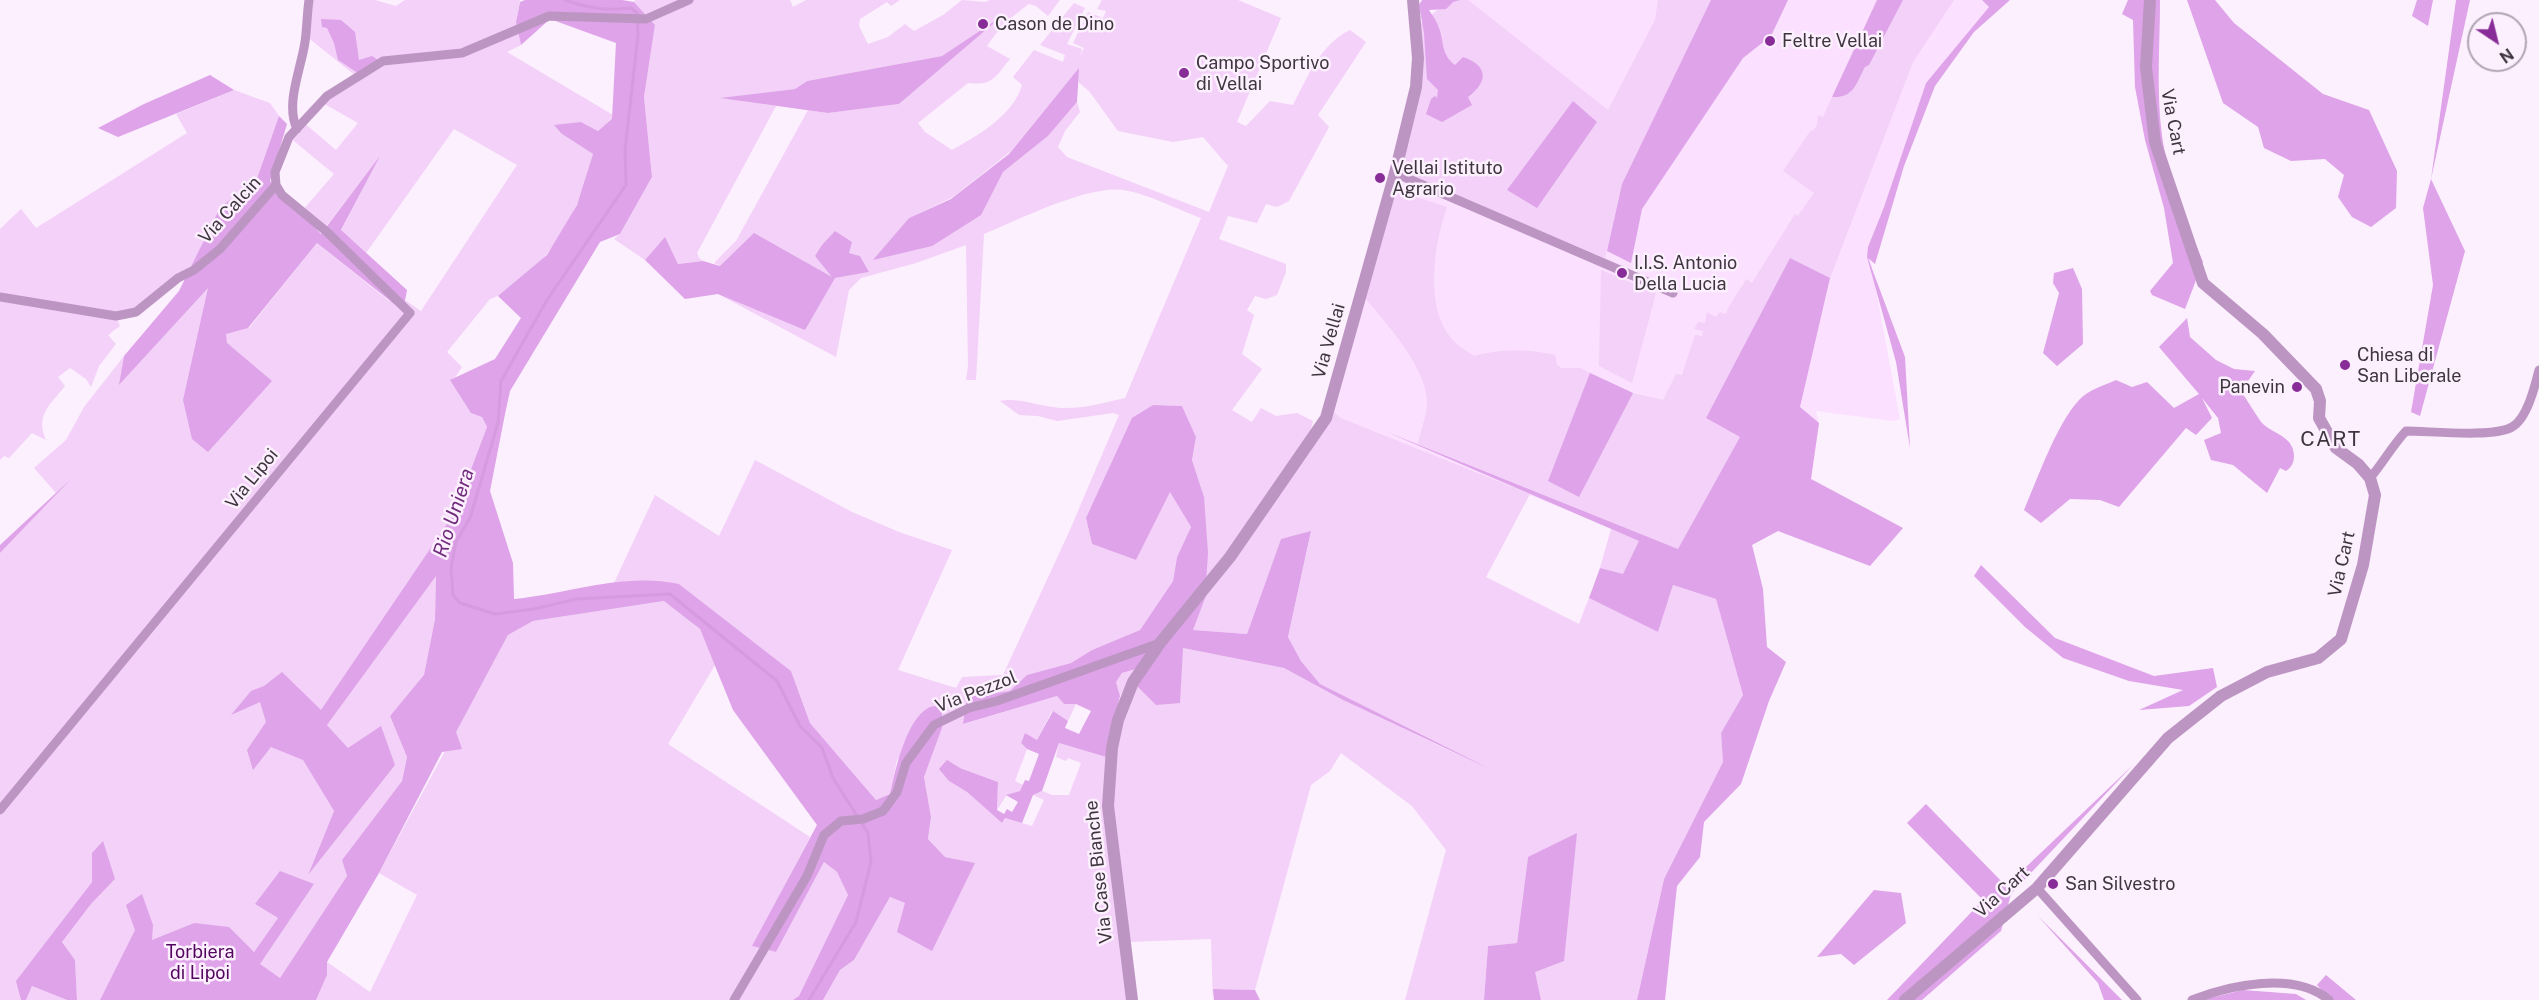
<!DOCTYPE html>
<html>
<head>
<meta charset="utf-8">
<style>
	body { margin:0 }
	#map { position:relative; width:2539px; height:1000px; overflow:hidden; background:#fceffe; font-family:"Public Sans",sans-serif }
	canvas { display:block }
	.north { position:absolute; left:2467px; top:12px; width:60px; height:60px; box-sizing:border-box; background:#fceffe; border:2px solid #b0a5b2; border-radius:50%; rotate:145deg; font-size:16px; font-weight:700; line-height:24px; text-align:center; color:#3e353f }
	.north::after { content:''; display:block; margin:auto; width:21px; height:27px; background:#882c97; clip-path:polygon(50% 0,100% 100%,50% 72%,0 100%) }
</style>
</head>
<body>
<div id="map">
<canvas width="2539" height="1000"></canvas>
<div class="north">N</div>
</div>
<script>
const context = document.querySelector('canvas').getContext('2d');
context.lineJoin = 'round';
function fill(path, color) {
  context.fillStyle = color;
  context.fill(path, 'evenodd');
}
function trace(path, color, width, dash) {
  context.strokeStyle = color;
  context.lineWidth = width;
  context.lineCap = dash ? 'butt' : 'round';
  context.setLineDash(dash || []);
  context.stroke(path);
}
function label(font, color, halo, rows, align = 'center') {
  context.font = font + ' "Public Sans",sans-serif';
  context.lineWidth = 5;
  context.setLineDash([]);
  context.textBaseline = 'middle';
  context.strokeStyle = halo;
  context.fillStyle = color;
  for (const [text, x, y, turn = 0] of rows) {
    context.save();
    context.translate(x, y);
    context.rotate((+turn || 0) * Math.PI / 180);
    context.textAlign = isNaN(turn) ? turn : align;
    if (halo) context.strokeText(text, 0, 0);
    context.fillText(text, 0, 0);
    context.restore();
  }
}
fill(new Path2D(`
	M1450,0H1982L1989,7L1926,83L1884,207L1868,247L1900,419L1893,421L1816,411L1819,423L1811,479L1747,551L1741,581L1341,418L1333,411Z`), '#fbe0ff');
fill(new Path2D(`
	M309,0H375L396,6L405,0H520L516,22L521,45L507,52L613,115L612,120L598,131L581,122L562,134L593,154C588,170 584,188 577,204C563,239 527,286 490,299L447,352L462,367L452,382L478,409L487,427L468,477L470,490L327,725L436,575L435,619L424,676L390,716L407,757L402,781L342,860L347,876L280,978L259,964L314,884L255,904L278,918L254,952L194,923L151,941L135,930L100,1000H77L75,960L62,942L91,904L115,879L92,853V882L17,981L21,1000H0V553L59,491L56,493L34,468L66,440L84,407L124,356L120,384L208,287L249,328L317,243L389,301L405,300L421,311L517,165L454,129L366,253L341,231L377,161L324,229L302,211L334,174L289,137L303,122L336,150L358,123L321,102L357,77L305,35ZM327,725L348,748L395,764L309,872L334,811L303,760Z
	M635,0H790L793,7L806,0H900L891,6L887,2L860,19L859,26L868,44L888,37L905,24L914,31L943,15L962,0L985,2L990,0H1060L1048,16L1036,6L1029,4C1012,16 998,29 987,46L1010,59C995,77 993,86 968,83L918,123L925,132L952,150C977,136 1014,115 1022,85L1013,77L1034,50L1063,62L1065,55L1040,45L1074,3L1085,8L1067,44L1082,49L1080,56L1084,48L1073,43L1088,12L1103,18L1106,11L1097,9L1102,0H1238L1281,18L1237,122L1246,126L1270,101L1293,105C1308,76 1320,45 1350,30L1366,42L1318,115L1329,127L1289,201L1277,207L1266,204L1257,223L1228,216L1219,239L1286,264V272L1277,295L1266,299L1255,296L1247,310L1254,315L1242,354L1262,369L1232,410L1252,422L1261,408L1276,416L1297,413L1313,421L1308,441L1206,582L1202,491L1192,460L1196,437L1182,406L1153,405L1086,518L1092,544L1136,560L1170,491L1191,527L1177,557L1173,581L1140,630L1092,650L1071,663L1027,675L1010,691L967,698L964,724L1057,696L1064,704H1076L1068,721L1052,711L1037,740L1025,733L1021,743L1027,749L1015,781L1023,785L1020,791L1006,796L997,810L998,782L960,768L949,781L967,792L1002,823L1005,818L1032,826L1044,800L1033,795L1042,791L1052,795H1069L1081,763L1068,758L1066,761L1056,757L1059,743L1106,757L1112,748L1133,682L1183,648L1284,668L1343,700L1463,757L1320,684L1301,661L1288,637L1311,532L1281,539L1247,634L1192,630L1210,585L1333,411L1341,418L1530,494L1486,577L1579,624L1589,598L1658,632L1673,585L1716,599L1743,695L1721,733L1723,762L1664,879L1637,1000H1541L1534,972L1528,857L1517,943L1488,946L1484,1000H1405L1446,850L1412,806L1341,753L1330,771L1311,785L1255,990L1214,989L1213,1000L1211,939L1125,942L1132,1000H823L840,970L854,960L890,897L905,903L975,864L945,857L928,839L931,817L924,777L942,728L897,760L890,794L876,800L810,723L791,671L679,584L614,583L655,495L719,536L755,460L852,512L899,532L952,550L898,670L956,688L962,677L1003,675L1069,532L1119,415L1113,413L1057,421L1038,416L1019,415L1000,401C1017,397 1042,407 1060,408C1083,409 1103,403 1125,398L1201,218C1179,210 1146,193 1123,190C1087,185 1018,220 984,234L976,380H966L968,367L966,245L916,263L861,278L849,290L836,357L718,294L721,266L714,263L736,241L808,110L828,113L899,104L991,25L942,56L807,81L795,89L723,98L776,106L697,253L699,258L703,261L678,264L665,238L645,260L614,239L620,234L652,177L644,97L655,25L634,2ZM1072,77L1089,91L1118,131L1173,142L1203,137L1228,166L1209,212L1067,157L1058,147L1065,131L1080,112L1077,102L1048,136L1003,172L874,260L909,218L953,197L1011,151ZM849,253L860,256L869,272L835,278L815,256Z
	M1450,0H1468L1608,110L1655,20L1658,0H1711L1622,184L1605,258L1401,173L1399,168L1412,116L1418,25Z
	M1903,0H1954L1913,62L1830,278L1790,258L1706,418L1740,437L1678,549L1418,444C1420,431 1427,416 1427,403C1428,369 1386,323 1365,298L1395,190L1447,207C1434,243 1424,308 1452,339C1457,346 1467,351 1474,356C1502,349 1526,349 1555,355L1557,365L1561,368H1580L1633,393L1663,400L1676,374L1682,375L1695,335L1702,336L1703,331L1694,329L1698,322L1705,323L1707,312L1716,317L1720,312L1726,314C1730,302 1740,291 1746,279L1752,283L1795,214L1798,216L1814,193L1783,171L1811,130L1813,131L1817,125L1818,115L1823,117L1832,97C1854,98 1856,84 1865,67L1869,64Z
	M234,90L270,103L279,116L255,184L221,206L194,270L136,312L116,316L120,326L108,335L116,344L99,366L91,387L86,379L70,368L58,377L65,386C50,405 35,415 46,440L32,433L9,458L4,456L0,460V229L21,209L36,228L187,133L176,114Z
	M1601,270L1656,293L1632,383L1599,366Z
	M1611,529L1640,541L1623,575L1600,568Z
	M665,601L700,629L715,665L668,744L810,837L753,946L776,952L824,862L837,872L848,895L799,997L793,1000H316L327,975V962L370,992L417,895L379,873L508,635L533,621Z
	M1136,669L1120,696L1116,682L1122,673Z
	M32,986L67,1000H26Z`), '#f3d1f8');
fill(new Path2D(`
	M525,0H622L634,2L655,25L644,97L652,177L620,234L600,242L510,391L505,414L490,491L513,563L514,599C568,594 623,572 679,584L791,671L810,723L876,800L890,794C895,771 906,720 928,708C931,706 938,706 942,705V728L924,777L931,817L928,839L945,857L975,863L932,951L897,932L905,903L890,897L854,960L840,970L823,1000H793L799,996L848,895L837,872L824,862L776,952L752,946L817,825L733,710L700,629L664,601L533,621L508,635L456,732L462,749L442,752L379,873L327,962V975L316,1000H100L135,930L126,905L142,894L153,925L152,940L194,923L229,927L254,952L278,918L255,904L280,871L314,884L260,964L280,978L347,876L342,860L402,781L407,757L390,716L424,675L435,619L436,576L327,725L348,748L381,726L395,765L308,875L334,811L303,760L271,747L253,770L247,750L266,722L260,702L231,715L251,691L264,686L282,672L321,710L470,490L468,477L487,427L482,417L471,413L450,380L495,359L521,318L498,296L547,255L577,205L593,154L562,134L554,125L581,122L598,131L612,119L616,43L550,19L521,45L516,22L520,2Z
	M1422,0H1460L1453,2L1446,9L1429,10C1432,15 1437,21 1439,28C1444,41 1441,55 1455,65L1463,57C1489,66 1488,82 1468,97L1472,105L1442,122L1426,114L1431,99L1435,96L1437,98L1438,90L1427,79L1424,33L1419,5Z
	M1711,0H1788L1771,36L1743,58L1642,209L1631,263L1607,251L1622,184Z
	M1877,0H1903L1869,65L1865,67C1856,84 1854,98 1832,97Z
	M1982,0H2010L1974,32L1935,86L1904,166L1875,264L1868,258L1905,357L1910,448L1896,362L1867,257L1868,247L1884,207L1926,83L1989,7Z
	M2128,0H2160C2160,50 2155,103 2165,153C2172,190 2189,227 2203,262L2185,309L2152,295L2150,291L2173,263L2164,208L2145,140L2135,87L2133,20L2122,14Z
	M2187,0H2215L2234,23L2323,94L2369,110L2397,171L2396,208L2371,227L2352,217L2338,197L2344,175L2325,159L2291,161L2264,148L2258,127L2223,103Z
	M2417,0H2433L2428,26L2412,16Z
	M2456,0H2470L2431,179L2465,251L2420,416L2411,412L2433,285L2423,208L2431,179Z
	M1001,17L899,104L828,113L720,98L795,89L807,81L942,56Z
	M321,19L341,20L355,32L359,60L372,56L378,60L361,75L338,60L334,43L327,28L322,27Z
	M1079,68L1077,102L1048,136L1003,172L981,215L932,246L873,260L909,218L951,199L1009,154Z
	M210,75L234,90L118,137L98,128L144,104Z
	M1573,101L1597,122L1537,208L1507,190Z
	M279,116L287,124L270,181L321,234L380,156L341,230L407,290L403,311L317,243L248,328L226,334L227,343L272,381L208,452L192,439L183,400L208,288L119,385L124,356L179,291L221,206L255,184Z
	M835,231L852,242L849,253L860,256L869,272L835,278L805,330L718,294L685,299L645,260L665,237L678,264L703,261L720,266L754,233L832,277L815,256L822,245Z
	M1790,258L1830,278L1800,407L1819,423L1811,479L1903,528L1870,566L1778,531L1752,545L1763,589L1767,647L1786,662L1769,701L1741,784L1704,822L1700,857L1677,886L1665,1000H1637L1664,879L1723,762L1721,733L1743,695L1716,599L1673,585L1658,632L1589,598L1600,568L1623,574L1639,541L1387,432L1678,549L1740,437L1706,418Z
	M2073,268L2082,289L2083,344L2057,366L2043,353L2059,293L2053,283L2054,273Z
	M2187,318L2190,337L2216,360L2234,369L2255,371L2241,391C2243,394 2260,421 2262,423C2273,434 2293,436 2294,455C2294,462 2292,467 2286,471L2280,468L2267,493L2233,465L2211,460L2204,440L2221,433L2218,418L2202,398L2212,418L2196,435L2186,428L2119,507L2100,500L2070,499L2041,523L2024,510C2038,478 2056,425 2079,400C2088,390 2103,386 2116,380L2132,387L2147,382L2174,408L2199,394L2159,347Z
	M1590,373L1633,393L1579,497L1548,481Z
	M1153,405L1182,406L1196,437L1192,460L1204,497L1208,553L1206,582L1136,669L1122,673L1116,682L1120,696L1106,757L1059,743L1042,791L1033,795L1022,823L1005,818L1002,823L967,792L949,781L939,769L947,760L960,768L998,782L997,810L1004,814L1007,809L1012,812L1018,802L1006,795L1020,791L1025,780L1029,781L1039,754L1027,749L1021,743L1025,733L1037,740L1053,711L1068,721L1065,728L1079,734L1091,711L1076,704H1064L1057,696L963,724L967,697L1010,691L1027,675L1071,663L1092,650L1140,630L1173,581L1177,557L1191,527L1170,492L1136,560L1092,544L1086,518L1132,418Z
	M71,479L0,553V545Z
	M1311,531L1288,637L1301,661L1320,684L1490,769L1343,700L1284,668L1183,648L1180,703L1156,705L1133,682L1210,585L1193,630L1247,634L1281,539Z
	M1981,565L2055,638L2154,676L2213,668L2217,687L2189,706L2139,710L2183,690L2129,681L2063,658L2025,627L1974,576Z
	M2133,765L2011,894L2001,931L1922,1000H1887L1983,900L1907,823L1926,804L2006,886Z
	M1577,833L1564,961L1535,972L1541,1000H1484L1488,946L1517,943L1528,857Z
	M103,841L115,879L91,904L62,942L75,960L77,1000H67L32,986L26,1000H21L16,981L92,882V853Z
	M1874,890L1901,893L1906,923L1854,965L1841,954L1817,957Z
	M2038,916L2122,1000H2104L2098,983Z
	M2326,975L2356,1000H2331L2317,985Z
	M1213,989L1255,990L1260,1000H1214Z
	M2243,990L2296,994L2306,1000H2202Z`), '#dea3e8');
trace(new Path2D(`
	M565,0C586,8 608,11 631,8L637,13L638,35L625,150L626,185L547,300L501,381L498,423L470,518L456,542L451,568L453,595L460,603L495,614L534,609L576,599L670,594L777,681L800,726L822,748L833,778L868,833L871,862L856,922L809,1000`), '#d69bdf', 3);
trace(new Path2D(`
	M297,129C285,104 301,69 305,42C307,28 307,14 309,0
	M1395,173L1673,293
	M0,297L116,316L136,312L178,278L194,270L220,249L276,185
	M2370,478C2383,463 2392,446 2406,431C2430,431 2493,438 2512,427C2527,419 2535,386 2539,370
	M0,810L410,313L327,232L282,195L276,185L275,172L289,137L327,96L383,61L462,53L549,16L646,19L689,0
	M2037,888L2137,1000
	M734,1000L807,876L824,835L841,821L863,819L883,811L897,792L906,763L934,725L969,708L997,701L1160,643
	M2192,1000C2230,985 2294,971 2329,1000`), '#bd95c3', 9);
trace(new Path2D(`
	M1132,1000L1108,806L1112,748L1118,720L1133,682L1160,643L1230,557L1326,418L1395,173L1416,87L1418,58L1413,0
	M1905,1000L2037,888L2168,738L2221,696L2267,672L2318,658L2341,639L2363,565L2375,495L2370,478L2358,464L2336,448L2319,418L2320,401L2316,389L2263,334L2203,283L2155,142L2146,67L2150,0`), '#bd95c3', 12);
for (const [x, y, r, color] of [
	[983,24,6,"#882c97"],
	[1770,41,6,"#882c97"],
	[1184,73,6,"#882c97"],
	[1380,178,6,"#882c97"],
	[1622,273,6,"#882c97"],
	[2345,365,6,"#882c97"],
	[2297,387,6,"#882c97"],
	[2053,884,6,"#882c97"]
]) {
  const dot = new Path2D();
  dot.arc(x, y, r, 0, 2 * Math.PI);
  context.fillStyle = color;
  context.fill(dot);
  trace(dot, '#fceffe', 2);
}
label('18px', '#3e353f', '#fceffe', [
	["Cason de Dino",995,24],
	["Feltre Vellai",1782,41],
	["Campo Sportivo",1196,63],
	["di Vellai",1196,84],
	["Vellai Istituto",1392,168],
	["Agrario",1392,189],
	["I.I.S. Antonio",1634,263],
	["Della Lucia",1634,284],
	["Chiesa di",2357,355],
	["San Liberale",2357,376],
	["Panevin",2285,387,"right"],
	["San Silvestro",2065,884]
], 'left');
label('18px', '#3e353f', '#fceffe', [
	["Via Cart",2173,122,79],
	["Via Calcin",230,210,-48],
	["Via Vellai",1329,341,-74],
	["Via Lipoi",252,479,-51],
	["Via Cart",2342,564,-77],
	["Via Pezzol",976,692,-21],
	["Via Case Bianche",1099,872,-96],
	["Via Cart",2002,892,-42]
]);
label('18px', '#51055c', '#fceffe', [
	["Torbiera",200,952],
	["di Lipoi",200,973]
]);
label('italic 20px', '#712b7c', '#fceffe', [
	["Rio Uniera",454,513,-72]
]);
context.letterSpacing = '1.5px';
label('21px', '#3e353f', '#fceffe', [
	["CART",2331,440]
]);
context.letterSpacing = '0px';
</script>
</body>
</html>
